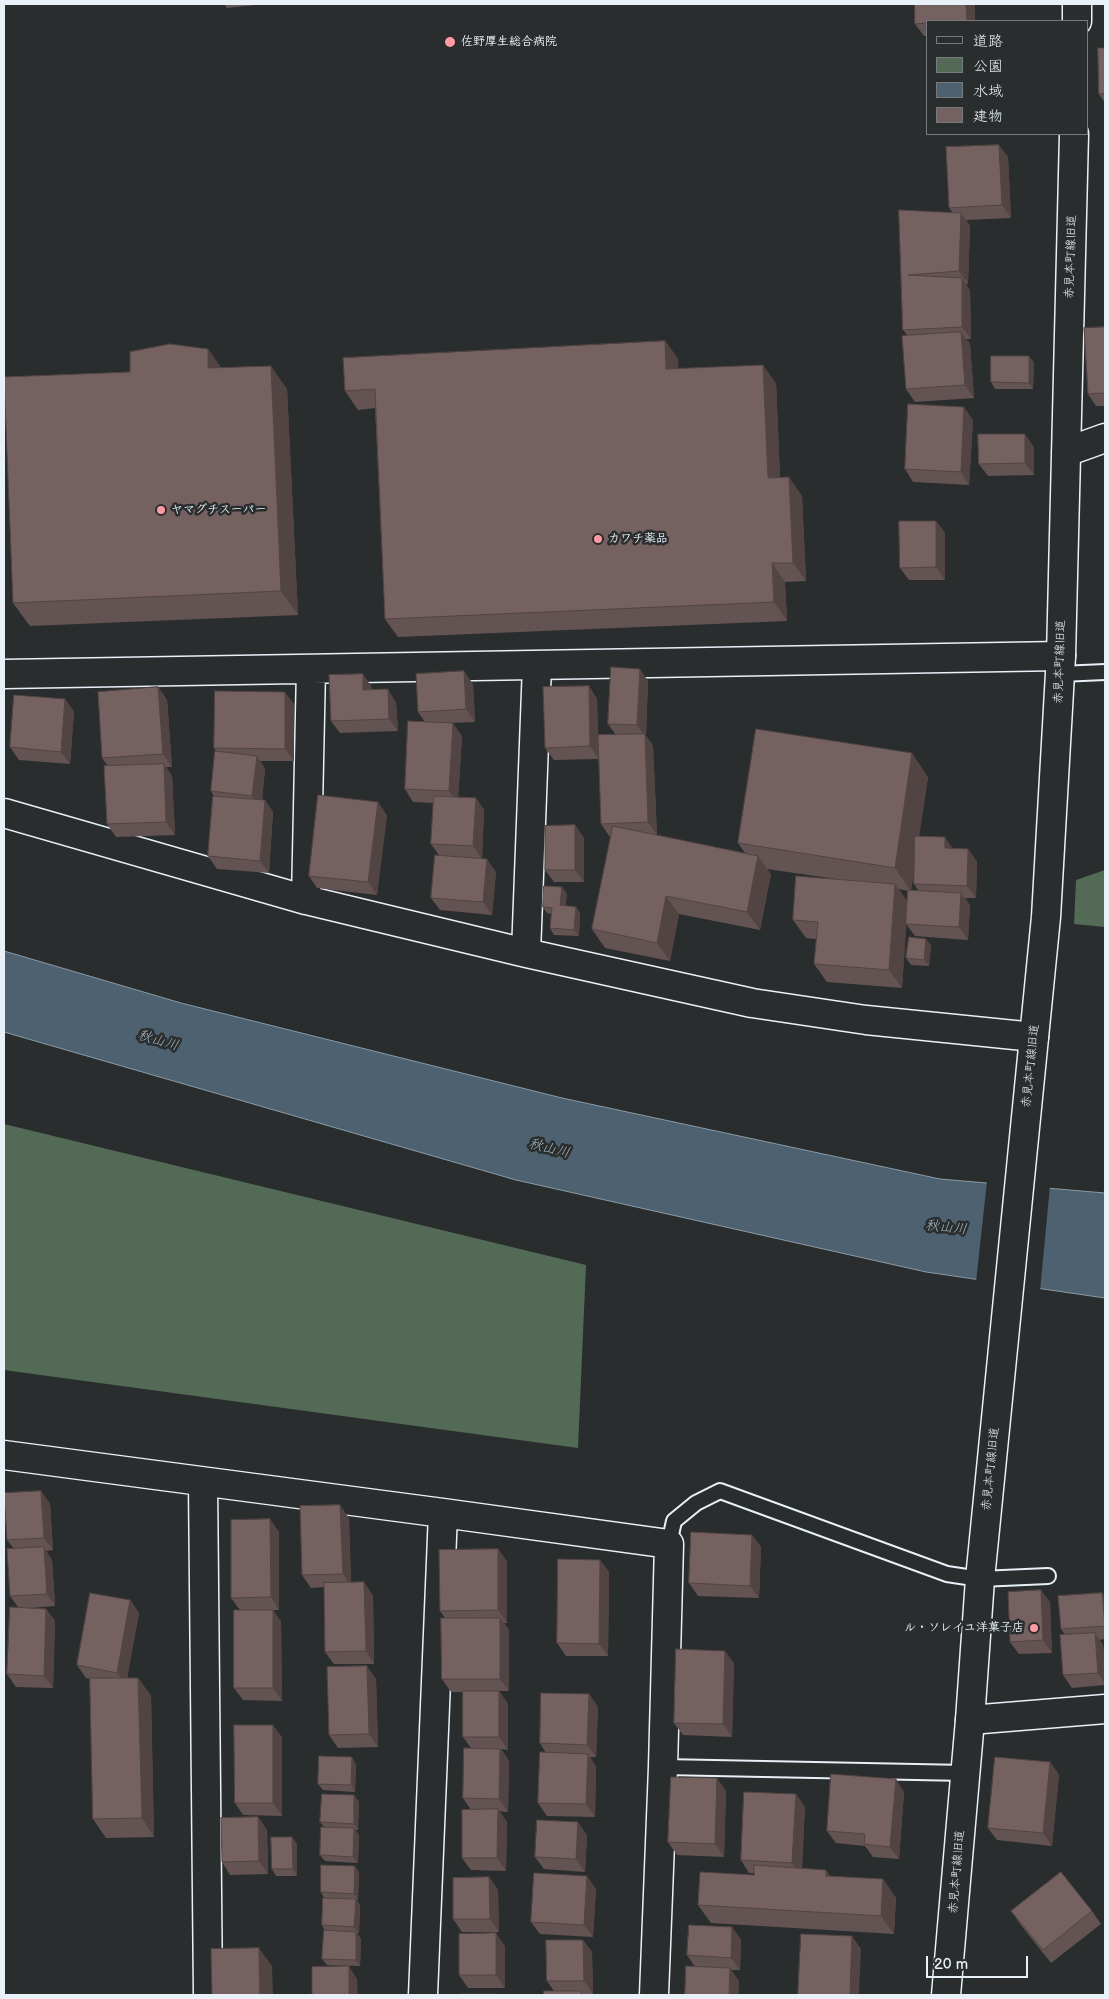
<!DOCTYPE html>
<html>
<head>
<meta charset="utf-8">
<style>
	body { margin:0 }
	#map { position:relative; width:1109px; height:1999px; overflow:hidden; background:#2a2d2e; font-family:"Balsamiq Sans","Klee One",sans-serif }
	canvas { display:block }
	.frame { position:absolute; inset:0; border:5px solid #e8f1f8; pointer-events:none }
	.legend { position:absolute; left:926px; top:20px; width:162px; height:115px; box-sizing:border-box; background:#2a2d2e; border:1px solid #767b7f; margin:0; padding:6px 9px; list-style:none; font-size:15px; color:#e8f1f8 }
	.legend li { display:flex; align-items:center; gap:10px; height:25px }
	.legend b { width:25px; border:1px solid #767b7f }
	.scale { position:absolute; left:926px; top:1956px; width:102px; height:22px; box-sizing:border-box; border:2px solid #e8f1f8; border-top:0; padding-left:6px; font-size:15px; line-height:18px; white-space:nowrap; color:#e8f1f8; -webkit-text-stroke:4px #2a2d2e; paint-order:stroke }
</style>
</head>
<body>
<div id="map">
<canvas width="1109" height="1999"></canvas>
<div class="frame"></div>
<ul class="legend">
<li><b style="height:6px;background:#2a2d2e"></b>道路</li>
<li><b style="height:14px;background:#536a56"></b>公園</li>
<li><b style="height:14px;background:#4d6170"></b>水域</li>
<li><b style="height:14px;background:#746160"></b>建物</li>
</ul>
<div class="scale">20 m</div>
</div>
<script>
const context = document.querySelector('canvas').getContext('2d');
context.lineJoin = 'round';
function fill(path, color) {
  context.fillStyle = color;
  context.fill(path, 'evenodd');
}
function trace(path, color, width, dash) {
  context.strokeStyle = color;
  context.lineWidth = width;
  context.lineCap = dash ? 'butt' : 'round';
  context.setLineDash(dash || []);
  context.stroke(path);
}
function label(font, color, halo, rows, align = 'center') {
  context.font = font + ' "Balsamiq Sans","Klee One",sans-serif';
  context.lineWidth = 5;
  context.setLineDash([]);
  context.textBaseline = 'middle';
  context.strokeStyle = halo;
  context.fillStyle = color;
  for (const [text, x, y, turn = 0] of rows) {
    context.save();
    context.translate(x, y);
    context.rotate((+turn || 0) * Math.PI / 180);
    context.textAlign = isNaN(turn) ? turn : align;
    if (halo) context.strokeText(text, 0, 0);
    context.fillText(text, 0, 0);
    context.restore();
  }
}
fill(new Path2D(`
	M1105,870V927L1074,924L1076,880Z
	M4,1124L586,1265L578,1448L4,1370Z`), '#536a56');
const water = new Path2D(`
	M4,951L181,1003L562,1098L940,1179L1105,1193V1298L926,1272L516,1180L4,1032Z`);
fill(water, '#4d6170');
trace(water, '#8b9ba6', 1);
fill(new Path2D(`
	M987,1181L1050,1186L1040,1291L976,1282Z`), '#2a2d2e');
const lane = new Path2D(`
	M1060,674L1105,672
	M669,1544L674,1521L696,1503L720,1491L947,1574L980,1579L1048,1576
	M663,1767L966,1773`);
const street = new Path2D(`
	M4,674L1061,656
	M4,813L306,900L526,953L752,1003L866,1020L1034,1037
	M306,900L311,669
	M526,953L537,665
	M4,1455L443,1513L669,1544L663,1767L654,1995
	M203,1482L208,1995
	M970,1720L1105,1709
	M423,1995L443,1513`);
const secondary = new Path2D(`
	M1077,21V4
	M1066,452L1105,438
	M946,1995L970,1720L980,1579L1046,917L1061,656L1074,134`);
trace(lane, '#e8f1f8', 18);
trace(street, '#e8f1f8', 31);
trace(secondary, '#e8f1f8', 31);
trace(lane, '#2a2d2e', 14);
trace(street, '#2a2d2e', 28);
trace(secondary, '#2a2d2e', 28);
fill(new Path2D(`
	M224,4H265L227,8Z
	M975,4V21H928V36H924L915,24Z
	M1105,48V103L1099,94Z
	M1008,157L1011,218L966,220L970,226L968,284H966L970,291L971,339H966L970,344L974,398L915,402L906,389L907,335L903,330L899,210L953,213L949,208Z
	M1105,327V406H1096L1088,394Z
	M665,341L678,359V368L776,383L780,478L802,496L806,581L785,582L787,621L398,637L385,619L375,408L358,410L345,391Z
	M208,349L221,368L287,389L298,615L30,626L13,603L130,372Z
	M1034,362L1033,389H995L991,382Z
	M973,420L969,485L913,482L905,469Z
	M1034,447V475L988,476L979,464Z
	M936,521L945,533V580H909L900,568Z
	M648,681L646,736L653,746L657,835L745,853L738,843L928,777L919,836L953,849H968L977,862L976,898H965L970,905L968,940L915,936L906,924L902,988L827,982L814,964L816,939L806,938L793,920L836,879L767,869L771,874L760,930L679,914L670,961L605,948L592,929L611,837H610L601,824L599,759L554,760L545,748L589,686L597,699L598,735H616L608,724ZM915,868L914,884L918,890H911ZM899,889L908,891L907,902Z
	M473,684L475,722L448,723L462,736L458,797L476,798L484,810L482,859L496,872L492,915L440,910L431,898L439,855L431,844L433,803L413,802L405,789L425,722L418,712Z
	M371,686L372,690L396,702L398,731L340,733L331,721Z
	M158,687L167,700L172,767H166L172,776L175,835L116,837L107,824L108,766L102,758Z
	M65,699L74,712L70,764L19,760L10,747Z
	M294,704V761H260L265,769L262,800H265L273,812L269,873L217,869L208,856L214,796L211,791L216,751L214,748Z
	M387,815L377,895L317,888L309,876Z
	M575,825L584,838V882H554L545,870Z
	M567,894L565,906L576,907L580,913L579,936L554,935L550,928L551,914L547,913L543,907Z
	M931,945L929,966L911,965L906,958Z
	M41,1491L50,1504L53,1550L46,1551L52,1560L55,1606L30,1608L46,1609L55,1621L53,1688L16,1687L7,1674L18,1607L10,1596L14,1549L7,1540Z
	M349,1518L351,1583L373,1595L374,1664H334L325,1652L324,1587L311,1588L302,1575Z
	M279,1532V1610H273L281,1622L282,1701L243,1700L234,1688L240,1610L231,1598Z
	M752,1535L761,1547L759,1598L698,1596L689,1583Z
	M498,1549L507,1562V1623H504L509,1630V1691H499L508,1704V1750L501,1749L509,1761L508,1812L499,1811L507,1822L506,1871L471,1870L462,1858L471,1810L463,1798L471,1748L463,1737V1692H451L442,1679L445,1618L440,1611Z
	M600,1560L609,1572L608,1656H566L557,1643Z
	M1105,1597V1639L1099,1640L1103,1645L1105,1670V1685L1072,1688L1063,1675L1065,1635L1061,1629Z
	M130,1600L139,1613L127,1678H138L151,1696L154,1837L106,1838L93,1819L90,1679L86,1678L77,1665Z
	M1050,1602L1052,1653L1019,1654L1010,1642Z
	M734,1663L732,1737L683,1735L674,1723Z
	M376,1679L378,1747L338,1748L329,1735Z
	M589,1694L598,1707L596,1757H590L596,1767L595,1817L547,1816L538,1803L546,1753L540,1743Z
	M282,1737V1816L243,1815L235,1803Z
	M1050,1762L1059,1775L1052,1846L997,1840L988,1828Z
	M356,1764L355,1792L323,1790L318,1784Z
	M726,1791L724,1857L677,1855L668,1842Z
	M904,1792L899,1859L873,1857L865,1846L836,1843L827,1831Z
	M354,1795L359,1802L358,1830H355L359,1835L358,1863L325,1861L320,1855L324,1827L320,1822Z
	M805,1807L802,1868L831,1877L883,1879L896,1898L894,1934L711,1923L698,1905L754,1875V1873H749L741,1860Z
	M258,1817L267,1830L268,1874L230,1875L222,1862Z
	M587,1835L585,1872L544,1869L535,1857Z
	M292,1837L297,1844V1876H276L272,1869Z
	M359,1872L358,1900H356L360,1905L359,1933H357L361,1939L360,1966L327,1965L322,1959L325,1931L322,1925L324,1898L321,1892Z
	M489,1877L498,1890L499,1932H462L453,1919Z
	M596,1889L593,1937L540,1934L531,1922Z
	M1011,1911H1092L1101,1924L1051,1963L1020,1924Z
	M741,1939L740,1970H731L739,1981L738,1995H685L695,1967L687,1955Z
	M583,1940L592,1952L593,1994H583L584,1995L554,1991L547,1981Z
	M505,1946V1988H468L459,1975Z`), '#645353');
fill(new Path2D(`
	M966,4H975V21H967Z
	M999,145L1008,157L1011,218L1002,205Z
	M961,213L970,226L968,284L959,271Z
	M962,278L970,291L971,339L962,327Z
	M961,332L970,344L974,398L965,385Z
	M665,341L678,359L679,387L666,369Z
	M208,349L224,372L208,368Z
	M1029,356L1034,362L1033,389L1029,383Z
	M763,365L776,383L781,497L768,478Z
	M271,366L287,389L298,615L281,591Z
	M964,407L973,420L969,485L961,472Z
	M1025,434L1034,447V475L1025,463Z
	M789,477L802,496L806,581L793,563Z
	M936,521L945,533V580L936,567Z
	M772,563L785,582L787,621L774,602Z
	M640,669L648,681L646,736L653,746L657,835L648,822L645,736L637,725Z
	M464,671L473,684L475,722L466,709Z
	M363,674L371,686L372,703L363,690Z
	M589,686L597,699L599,759L590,746Z
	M158,687L167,700L172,767L163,754Z
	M388,689L396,702L398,731L389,719Z
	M285,692L294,704V761L285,749Z
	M65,699L74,712L70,764L61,752Z
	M453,723L462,736L458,804L449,791Z
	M912,753L928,777L911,891L895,868Z
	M257,756L265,769L261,809L252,796Z
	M164,764L172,776L175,835L166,822Z
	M476,798L484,810L482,859L473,846Z
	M265,800L273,812L269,873L260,861Z
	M378,802L387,815L377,895L368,882Z
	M575,825L584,838V882L575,870Z
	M945,837L954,850L945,848Z
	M968,849L977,862L976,898L967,886Z
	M758,856L771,874L760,930L747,912Z
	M487,859L496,872L492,915L483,902Z
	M895,884L908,902L902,988L889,970Z
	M562,887L567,894L565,912L560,905Z
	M961,893L970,905L968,940L959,927Z
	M666,896L679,914L670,961L657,943Z
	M576,907L580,913L579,936L574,930Z
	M926,939L931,945L929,966L924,960Z
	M41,1491L50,1504L53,1550L44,1538Z
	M340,1505L349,1518L351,1587L343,1574Z
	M270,1519L279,1532V1610L271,1597Z
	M752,1535L761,1547L759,1598L750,1586Z
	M44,1547L52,1560L55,1606L47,1594Z
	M498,1549L507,1562V1623L498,1610Z
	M600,1560L609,1572L608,1656L599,1644Z
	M364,1582L373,1595L374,1664L366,1651Z
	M1041,1590L1050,1602L1052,1653L1043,1640Z
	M1102,1593L1105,1597V1627V1626Z
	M130,1600L139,1613L126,1685L117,1673Z
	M46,1609L55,1621L53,1688L44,1676Z
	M273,1610L281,1622L282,1701L273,1688Z
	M500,1618L509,1630V1691L500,1679Z
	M1095,1633L1103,1645L1105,1670V1684L1098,1673Z
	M725,1651L734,1663L732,1737L723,1724Z
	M367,1666L376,1679L378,1747L369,1734Z
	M138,1678L151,1696L154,1837L142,1818Z
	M499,1691L508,1704V1750L499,1737Z
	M589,1694L598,1707L596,1757L587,1745Z
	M273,1725L282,1737V1816L273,1803Z
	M500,1749L509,1761L508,1812L499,1799Z
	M588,1754L596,1767L595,1817L586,1804Z
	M352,1757L356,1764L355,1792L351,1785Z
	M1050,1762L1059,1775L1052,1846L1043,1833Z
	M717,1778L726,1791L724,1857L715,1844Z
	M896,1779L904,1792L899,1859L890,1847Z
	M796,1794L805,1807L801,1875L792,1863Z
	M354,1795L359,1802L358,1830L354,1824Z
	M498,1809L507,1822L506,1871L497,1858Z
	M258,1817L267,1830L268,1874L259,1861Z
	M578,1822L587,1835L585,1872L576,1859Z
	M354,1828L359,1835L358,1863L353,1857Z
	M292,1837L297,1844V1876L293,1869Z
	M355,1866L359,1872L358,1900L354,1894Z
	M826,1870L839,1888L826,1876Z
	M587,1876L596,1889L593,1937L584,1925Z
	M489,1877L498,1890L499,1932L490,1919Z
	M883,1879L896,1898L894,1934L881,1916Z
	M356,1899L360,1905L359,1933L354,1927Z
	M732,1927L741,1939L740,1970L731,1958Z
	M356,1932L361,1939L360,1966L356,1960Z
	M496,1933L505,1946V1988L496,1975Z
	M852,1936L861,1949L859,1995H850Z
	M583,1940L592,1952L593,1994L584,1981Z
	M259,1948L272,1966L273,1995H260Z
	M349,1966L357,1979L358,1995H349Z
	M730,1968L739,1981L738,1995H729Z`), '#514443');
const building = new Path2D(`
	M915,4H966L967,21H928V23L915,24Z
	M1098,48H1105V94H1099Z
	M999,145L1002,205L949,208L946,147Z
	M899,210L961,213L959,271L908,275L962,278V327L903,330Z
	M1105,327V393L1088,394L1084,328Z
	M961,332L965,385L906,389L902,336Z
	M665,341L666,369L763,365L768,478L789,477L793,563H772L774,602L385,619L375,389L345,391L343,358Z
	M170,344L208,349V368L271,366L281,591L13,603L4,377L130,372V352Z
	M991,356H1029V383L991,382Z
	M908,404L964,407L961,472L905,469Z
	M978,434H1025V463L979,464Z
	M899,521H936V567L900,568Z
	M611,667L640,669L637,725L608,724Z
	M464,671L466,709L418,712L416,674Z
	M363,674V690L388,689L389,719L331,721L329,675Z
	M589,686L590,746L545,748L543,687Z
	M158,687L163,754L102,758L98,692Z
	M215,691L285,692V749L214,748Z
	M14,695L65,699L61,752L10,747Z
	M408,721L453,723L449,791L405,789Z
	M756,729L912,753L895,868L738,843Z
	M645,734L648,822L601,824L598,735Z
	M215,751L257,756L252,796L211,791Z
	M164,764L166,822L107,824L104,766Z
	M318,795L378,802L368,882L309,876Z
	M213,796L265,800L260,861L208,856Z
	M434,796L476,798L473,846L431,844Z
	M575,825V870H545V826Z
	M613,826L758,856L747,912L666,896L657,943L592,929Z
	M915,836L945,837V848L968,849L967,886L914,884Z
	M435,855L487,859L483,902L431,898Z
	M796,876L895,884L889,970L814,964L818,922L793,920Z
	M544,886L562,887L560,905L576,907L574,930L550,928L552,908L543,907Z
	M908,890L961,893L959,927L906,924Z
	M909,937L926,939L924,960L906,958Z
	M41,1491L44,1538L7,1540L4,1493Z
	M340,1505L343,1574L302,1575L300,1506Z
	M270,1519L271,1597L231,1598V1520Z
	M691,1532L752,1535L750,1586L689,1583Z
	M44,1547L47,1594L10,1596L7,1549Z
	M498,1549V1610L440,1611L439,1550Z
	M558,1559L600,1560L599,1644L557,1643Z
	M364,1582L366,1651L325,1652L324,1583Z
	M1041,1590L1043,1640L1010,1642L1008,1592Z
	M90,1593L130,1600L117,1673L77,1665Z
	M1102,1593L1105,1626L1061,1629L1058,1596Z
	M10,1607L46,1609L44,1676L7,1674Z
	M234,1610H273V1688H234Z
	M441,1618H500V1679H442Z
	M1095,1633L1098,1673L1063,1675L1060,1635Z
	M676,1649L725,1651L723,1724L674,1723Z
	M367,1666L369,1734L329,1735L327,1667Z
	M90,1678H138L142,1818L93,1819Z
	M463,1691H499V1737H463Z
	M541,1693L589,1694L587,1745L540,1743Z
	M234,1725H273V1803H235Z
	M464,1748L500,1749L499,1799L463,1798Z
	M540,1752L588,1754L586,1804L538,1803Z
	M319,1756L352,1757L351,1785L318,1784Z
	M995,1757L1050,1762L1043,1833L988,1828Z
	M831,1774L896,1779L890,1847L864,1844L865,1834L827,1831Z
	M671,1777L717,1778L715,1844L668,1842Z
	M744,1792L796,1794L792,1863L741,1860Z
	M322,1794L354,1795V1824L320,1822Z
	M498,1809L497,1858H462V1810Z
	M258,1817L259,1861L222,1862L221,1818Z
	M537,1820L578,1822L576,1859L535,1857Z
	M321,1827L354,1828L353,1857L320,1855Z
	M271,1837H292L293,1869H272Z
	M321,1865L355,1866L354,1894L321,1892Z
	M754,1865L826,1870V1876L883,1879L881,1916L698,1905L700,1872L754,1875Z
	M1061,1872L1092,1911L1043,1950L1011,1911Z
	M534,1873L587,1876L584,1925L531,1922Z
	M489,1877L490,1919H453V1878Z
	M323,1898L356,1899L354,1927L322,1925Z
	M689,1925L732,1927L731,1958L687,1955Z
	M324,1930L356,1932V1960L322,1959Z
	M496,1933V1975H459V1934Z
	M801,1934L852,1936L850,1995H798Z
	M546,1940H583L584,1981H547Z
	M259,1948L260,1995H212L211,1949Z
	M349,1966V1995H312V1967Z
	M686,1966L730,1968L729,1995H685Z
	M544,1991H581V1995H544Z
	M459,1994H496V1995H459Z`);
fill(building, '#746160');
trace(building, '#514443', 1);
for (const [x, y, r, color] of [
	[450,42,6,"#ff9aa2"],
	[161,510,5,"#ff9aa2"],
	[598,539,5,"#ff9aa2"],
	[1034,1628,5,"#ff9aa2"]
]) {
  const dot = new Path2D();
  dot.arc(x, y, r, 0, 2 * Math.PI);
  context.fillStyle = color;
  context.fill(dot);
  trace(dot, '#2a2d2e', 2);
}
label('bold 12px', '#e8f1f8', '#2a2d2e', [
	["佐野厚生総合病院",461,42],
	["ヤマグチスーパー",171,510],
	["カワチ薬品",608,539],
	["ル・ソレイユ洋菓子店",1024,1628,"right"]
], 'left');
label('12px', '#e8f1f8', '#2a2d2e', [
	["赤見本町線旧道",1071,257,-88],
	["赤見本町線旧道",1060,662,-88],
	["赤見本町線旧道",1031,1066,-84],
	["赤見本町線旧道",991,1469,-84],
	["赤見本町線旧道",957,1872,-85]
]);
label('italic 14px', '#aab7c2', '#2a2d2e', [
	["秋山川",158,1041,16],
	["秋山川",549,1149,14],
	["秋山川",946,1228,6]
]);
</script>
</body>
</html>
